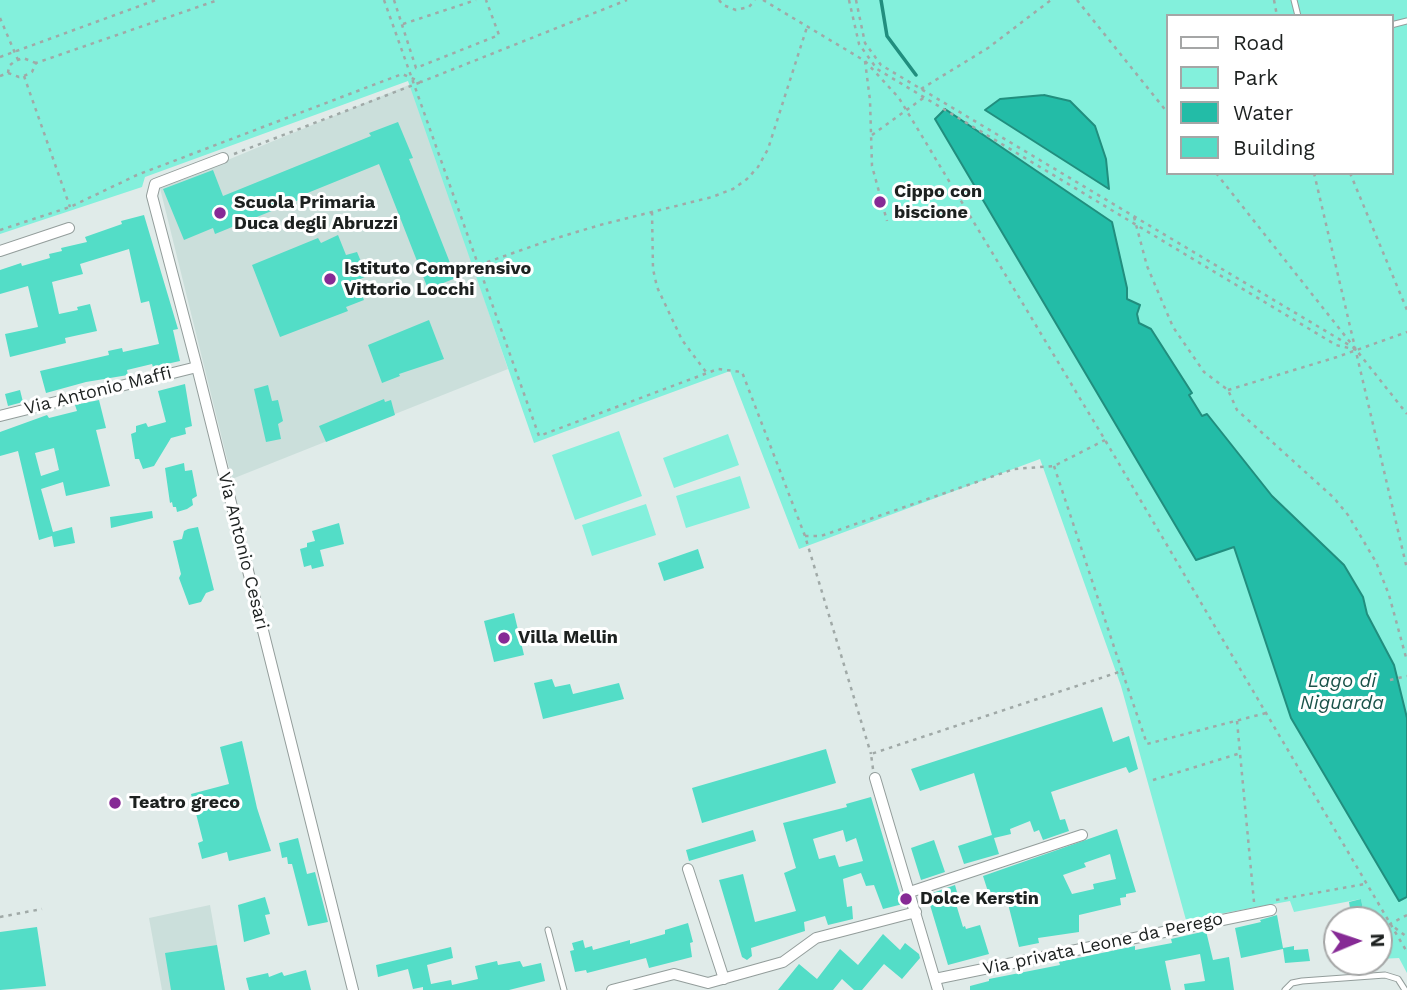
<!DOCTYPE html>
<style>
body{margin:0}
#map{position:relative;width:1407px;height:990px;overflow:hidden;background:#e0ebe9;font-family:"Work Sans",sans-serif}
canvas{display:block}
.legend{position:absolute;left:1166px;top:14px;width:228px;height:161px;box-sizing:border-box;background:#fff;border:2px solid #a5a6a6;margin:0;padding:9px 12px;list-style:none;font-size:21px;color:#1d2120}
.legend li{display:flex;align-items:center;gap:14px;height:35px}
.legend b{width:35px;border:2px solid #a5a6a6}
.north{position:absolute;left:1323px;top:906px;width:70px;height:70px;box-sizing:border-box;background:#fff;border:2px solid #a5a6a6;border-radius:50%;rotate:88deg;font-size:19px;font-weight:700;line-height:28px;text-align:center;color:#1d2120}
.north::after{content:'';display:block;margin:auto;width:24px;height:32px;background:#862a95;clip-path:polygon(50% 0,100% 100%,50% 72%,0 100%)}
</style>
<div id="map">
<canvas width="1407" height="990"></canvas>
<ul class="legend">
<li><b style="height:9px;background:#fff"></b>Road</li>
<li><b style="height:19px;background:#83f0dc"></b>Park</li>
<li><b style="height:19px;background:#23bca7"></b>Water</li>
<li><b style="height:19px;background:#53ddc7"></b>Building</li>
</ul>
<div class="north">N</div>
</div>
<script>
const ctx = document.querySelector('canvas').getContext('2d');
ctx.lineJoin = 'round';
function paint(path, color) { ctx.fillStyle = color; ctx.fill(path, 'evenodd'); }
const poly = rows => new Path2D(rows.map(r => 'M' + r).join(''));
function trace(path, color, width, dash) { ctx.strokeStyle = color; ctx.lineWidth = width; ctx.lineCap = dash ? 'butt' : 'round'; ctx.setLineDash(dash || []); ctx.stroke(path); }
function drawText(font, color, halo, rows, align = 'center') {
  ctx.font = font + ' "Work Sans",sans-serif'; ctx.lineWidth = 6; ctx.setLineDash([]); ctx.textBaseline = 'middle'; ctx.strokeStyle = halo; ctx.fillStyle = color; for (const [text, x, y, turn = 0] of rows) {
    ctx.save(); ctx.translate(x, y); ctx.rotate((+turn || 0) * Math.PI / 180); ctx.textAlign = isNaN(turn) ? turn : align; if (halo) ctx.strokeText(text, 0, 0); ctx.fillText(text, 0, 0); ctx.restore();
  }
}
const built = poly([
 [411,84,508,369,232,479,160,188],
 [210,905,225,990,162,990,149,918]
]);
const green = poly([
 [0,0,1407,0,1407,973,1399,958,1379,959,1379,920,1365,920,1361,899,1294,912,1290,901,1186,920,1121,686,1040,459,799,549,730,371,534,443,408,81,145,177,142,187,0,234],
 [1167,16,1391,16,1391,173,1167,173],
 [619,431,642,496,575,520,552,455],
 [728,434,739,465,674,488,663,458],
 [740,476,750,508,686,528,676,496],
 [646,504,656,535,592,556,582,525]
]);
const water = poly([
 [1044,95,1070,101,1095,126,1106,159,1109,189,985,110,1000,99,1044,95],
 [945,109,1112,222,1127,288,1127,299,1140,305,1137,314,1139,323,1151,329,1192,393,1189,395,1202,416,1207,414,1272,496,1344,565,1363,597,1367,614,1394,665,1407,718,1407,897,1399,901,1291,718,1234,547,1196,560,935,119,945,109]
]);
const stream = poly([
 [881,0,887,36,916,75]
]);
const building = poly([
 [398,122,413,158,409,159,456,278,428,289,379,164,305,194,306,197,215,234,213,228,184,240,163,189,213,170,223,196,371,136,369,133],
 [144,215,178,329,173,330,180,361,153,367,152,364,127,370,128,375,86,382,46,393,40,371,109,355,108,351,122,348,123,352,159,344,149,301,141,303,129,249,80,264,83,274,52,282,59,314,78,310,77,307,90,304,97,331,65,338,66,343,10,357,5,334,38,327,28,286,0,294,0,270,21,263,22,266,50,258,49,254,62,251,61,248,87,242,85,237,122,224,121,221],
 [338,235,346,255,357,252,367,276,356,281,364,300,346,307,348,311,280,337,252,265,318,238,321,243],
 [429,320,444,359,399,374,400,376,382,383,368,345],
 [185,384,192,426,185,428,186,434,171,438,154,466,143,469,139,459,135,459,131,434,136,432,136,426,146,423,148,427,166,422,158,391],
 [268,385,272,401,278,400,283,421,278,424,281,439,266,442,254,389],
 [20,390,23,402,8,406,5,394],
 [384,399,385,402,391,400,395,415,326,442,319,426],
 [99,400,106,428,96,430,110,486,66,496,63,482,41,489,53,532,72,527,75,543,54,547,52,536,39,540,18,451,0,456,0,432,47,415,49,418,77,411,75,405],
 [54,448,59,470,41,476,35,453],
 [184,463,185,471,192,470,197,496,192,499,193,505,187,509,177,512,176,507,173,507,172,502,170,503,165,468],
 [152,511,153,518,111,528,110,517],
 [339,523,344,544,320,550,324,566,312,569,311,565,304,567,300,549,307,547,307,543,315,541,312,531],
 [198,527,214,590,206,593,201,602,189,605,179,578,181,574,173,541,182,539,184,531,188,529],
 [698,549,704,568,664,581,658,563],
 [514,613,524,655,494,662,484,621],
 [552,679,555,687,570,684,573,694,619,683,624,699,543,719,534,683],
 [1102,707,1113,742,1129,736,1138,769,1129,773,1126,767,1051,792,1060,820,1065,819,1069,831,1043,840,1039,830,1034,832,1030,821,1010,829,1011,834,994,838,999,854,964,864,958,846,992,835,974,773,920,791,911,769],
 [242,741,257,808,271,851,229,861,227,852,202,859,198,843,203,841,191,794,229,784,220,747],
 [826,749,836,783,702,823,692,788],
 [871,797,903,904,883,909,874,885,866,886,861,873,843,879,847,907,852,906,853,919,828,925,825,916,804,922,805,931,751,948,752,956,747,960,742,957,719,880,743,874,755,922,796,911,784,873,796,868,783,823,847,807,846,804],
 [843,830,846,842,856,838,863,861,839,867,835,855,819,859,813,839],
 [1117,829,1136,892,1126,894,1126,897,1120,898,1121,905,1079,915,1079,932,1038,938,1039,943,1019,947,1006,896,991,901,983,876],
 [1110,854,1116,879,1093,884,1094,889,1072,894,1063,875,1086,867,1084,863],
 [753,830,756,841,689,861,686,850],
 [298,838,307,874,315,872,328,922,308,926,292,864,288,864,287,857,282,858,279,843],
 [934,840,945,872,921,880,911,848],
 [955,885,960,903,956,904,963,927,965,926,966,929,980,925,989,954,948,965,927,895],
 [265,897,270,914,265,915,270,934,244,942,238,905],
 [1361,899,1365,920,1352,920,1349,902],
 [1277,915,1283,948,1294,946,1294,950,1308,949,1310,961,1285,963,1283,949,1241,958,1235,928,1261,922,1260,920],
 [688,923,693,942,690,943,692,957,649,968,646,958,587,973,586,970,575,972,570,951,574,950,572,943,583,940,585,948,592,946,593,950,630,940,630,944,665,934,665,930],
 [37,927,46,986,0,990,0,932],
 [1206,931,1213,960,1229,957,1234,990,1185,990,1184,984,1205,981,1200,954,1165,961,1171,990,970,990,970,986,989,981,989,979,1060,965,1059,962,1135,946,1135,950,1172,943,1171,939],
 [883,934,900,950,905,943,919,954,920,958,902,979,884,964,862,990,854,990,842,979,833,990,778,990,799,964,817,979,840,949,858,965],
 [217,945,225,990,171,990,165,953],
 [451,947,453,958,427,965,431,984,451,980,452,985,478,979,475,966,497,961,498,965,520,961,523,967,541,963,545,981,509,990,423,990,423,987,413,989,408,969,378,977,376,965],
 [306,970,311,990,249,990,246,978,268,973,269,977,282,972,284,976]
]);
const path = poly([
 [384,0,539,436,718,369,742,372,805,536,871,754],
 [394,0,416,68,499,35,486,0],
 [719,0,723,5,736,10,749,7,755,0],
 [763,0,865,61,899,98,1105,440,1407,952],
 [849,0,859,44,877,69,1336,345,1357,350],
 [856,0,865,43,881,65,1354,348],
 [1077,0,1167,112],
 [1274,0,1277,16],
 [0,18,18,60],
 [403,24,476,0],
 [0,57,156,0],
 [865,61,870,100,872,166,887,221],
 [8,73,9,66,15,61,23,58,36,63],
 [0,76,8,73,19,77,24,76,32,72,36,63,218,0],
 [24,76,70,207],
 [921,89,988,48,1051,0],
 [872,135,926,96],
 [234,154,421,82],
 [1216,173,1407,414],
 [1314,173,1407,569],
 [1350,173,1407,310],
 [652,212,653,269,657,287,682,340,706,372],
 [1134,217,1147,266,1173,327,1204,372,1228,390,1237,410,1334,498,1348,515,1376,562,1389,595,1407,661],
 [0,230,70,207,137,175,402,74,421,82,627,0],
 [479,265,550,240,600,225,712,197,733,189,747,179,758,167,768,149,807,27],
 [1228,390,1337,357,1407,332],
 [1054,466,1122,671],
 [805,536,821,536,1014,469,1054,466,1105,440],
 [1390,680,1407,676],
 [1237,721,1254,902],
 [873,769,871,754,1122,671,1147,744,1266,713],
 [1153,780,1241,753],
 [1276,900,1365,884],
 [1407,915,1390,924,1407,937],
 [0,917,42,909]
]);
const lane = poly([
 [1294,0,1298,16],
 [1391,25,1407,21],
 [548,930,564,990],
 [1285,990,1292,983,1302,981,1385,975,1398,979,1405,990]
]);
const street = poly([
 [223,158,155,184,152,196,197,367,353,990],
 [0,251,69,228],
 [0,416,197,367],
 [875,778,938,990],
 [688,869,724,979],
 [910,892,1082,835],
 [935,979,1271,910],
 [612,990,674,974,708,983,783,962,816,938,916,912]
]);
const markers = [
 [880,202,7,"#862a95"],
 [220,213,7,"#862a95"],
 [330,279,7,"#862a95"],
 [504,638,7,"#862a95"],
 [115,803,7,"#862a95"],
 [906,899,7,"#862a95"]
];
const poiNames = [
 ["Cippo con",894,192],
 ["biscione",894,213],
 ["Scuola Primaria",234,203],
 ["Duca degli Abruzzi",234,224],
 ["Istituto Comprensivo",344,269],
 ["Vittorio Locchi",344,290],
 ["Villa Mellin",518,638],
 ["Teatro greco",129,803],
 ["Dolce Kerstin",920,899]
];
const streetNames = [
 ["Via Antonio Maffi",98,391,-14],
 ["Via Antonio Cesari",243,551,76],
 ["Via privata Leone da Perego",1103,944,-12]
];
const waterNames = [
 ["Lago di",1342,681],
 ["Niguarda",1342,703]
];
paint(built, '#cbdfdb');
paint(green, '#83f0dc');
paint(water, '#23bca7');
trace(water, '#218e7e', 2);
trace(stream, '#218e7e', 3.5);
paint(building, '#53ddc7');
trace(lane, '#939d9b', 7);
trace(street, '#939d9b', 12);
trace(path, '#a0a9a7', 2.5, [3.5, 5]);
trace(lane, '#fff', 5);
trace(street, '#fff', 10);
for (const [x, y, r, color] of markers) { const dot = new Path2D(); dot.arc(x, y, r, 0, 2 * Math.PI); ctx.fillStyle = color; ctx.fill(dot); trace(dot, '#fff', 2.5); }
drawText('bold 18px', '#1d2120', '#fff', poiNames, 'left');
drawText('18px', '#1d2120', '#fff', streetNames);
drawText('italic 19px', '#1a534a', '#fff', waterNames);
</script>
